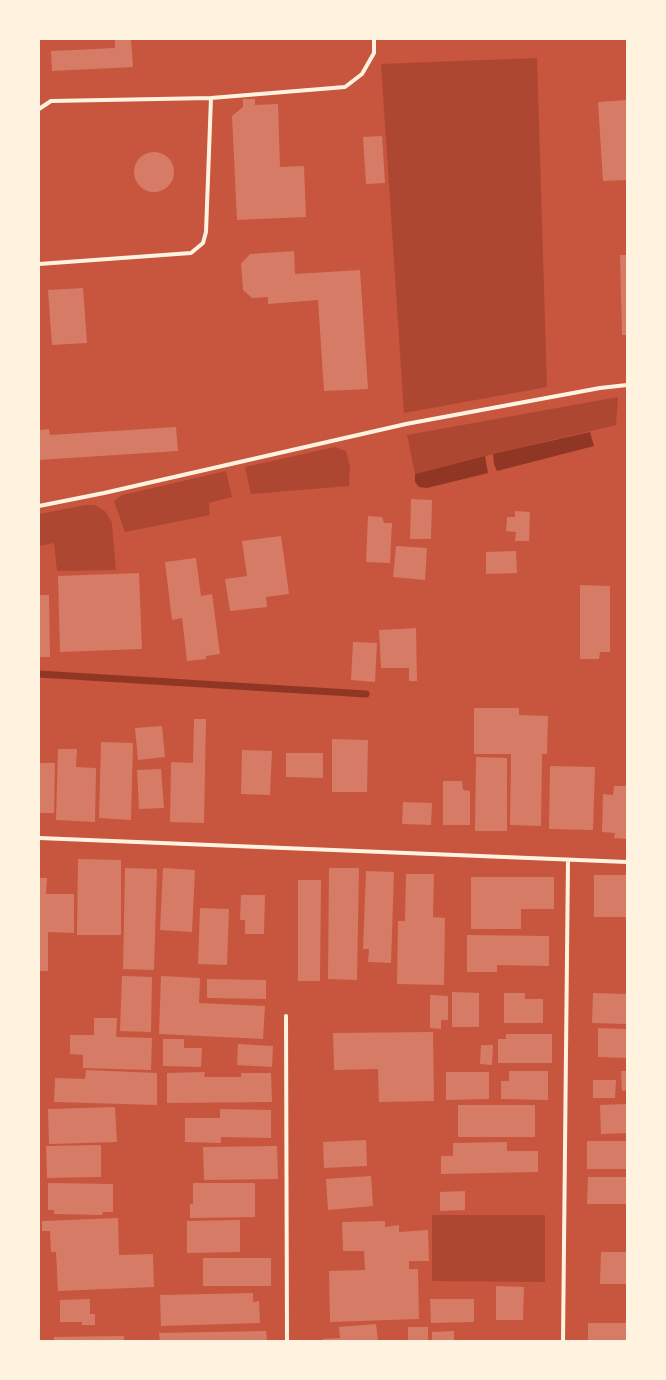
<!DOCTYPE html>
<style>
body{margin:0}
#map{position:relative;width:666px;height:1380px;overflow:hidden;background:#c8553d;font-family:Barlow,sans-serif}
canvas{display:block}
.frame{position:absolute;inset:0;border:40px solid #fff3e0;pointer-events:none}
</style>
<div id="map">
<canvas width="666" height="1380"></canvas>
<div class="frame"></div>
</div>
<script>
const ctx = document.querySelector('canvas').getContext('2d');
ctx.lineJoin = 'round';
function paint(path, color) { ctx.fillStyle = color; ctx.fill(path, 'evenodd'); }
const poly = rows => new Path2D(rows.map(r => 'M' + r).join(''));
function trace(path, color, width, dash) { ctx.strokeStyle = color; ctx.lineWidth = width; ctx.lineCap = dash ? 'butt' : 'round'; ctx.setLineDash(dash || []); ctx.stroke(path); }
const green = poly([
 [537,58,547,387,404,413,381,64],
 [618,397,616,425,485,456,415,474,407,435],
 [335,447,346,451,350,466,349,486,251,494,245,467],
 [226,471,232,497,209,503,210,515,125,532,114,501,122,495],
 [86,505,95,505,106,512,112,523,116,570,57,571,54,543,39,546,39,514],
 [432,1215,545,1215,545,1282,432,1281]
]);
const water = poly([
 [590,432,594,446,497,471,494,464,493,454],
 [485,456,488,473,427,488,419,487,415,482,415,474]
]);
const stream = poly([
 [39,674,366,694]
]);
const building = poly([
 [131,39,133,67,52,71,51,51,115,48,115,40],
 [243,99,255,99,255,105,278,104,280,167,304,166,306,217,237,220,232,116,243,107],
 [627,100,627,180,603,181,598,102],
 [382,136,385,183,366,184,363,137],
 '134 172a20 20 0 1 1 40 0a20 20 0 1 1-40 0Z',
 [294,251,295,274,360,270,368,389,324,391,318,300,268,304,268,297,252,298,243,290,241,264,250,254],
 [620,255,627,255,627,335,622,335],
 [83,288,87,343,52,345,48,290],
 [176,427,178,451,39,460,39,430,49,429,50,435],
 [411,499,432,500,431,539,410,539],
 [515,511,530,512,529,541,515,541,516,532,506,531,507,517,515,517],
 [368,516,382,517,384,523,392,523,390,563,366,562],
 [281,536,289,594,266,597,267,607,230,611,225,579,247,576,242,541],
 [396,546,427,548,425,580,393,577],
 [516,551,517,573,486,574,486,552],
 [196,558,201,596,212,594,220,654,206,656,206,659,187,661,182,618,172,620,165,562],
 [139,573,142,649,60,652,58,576],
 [580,585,610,586,610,652,600,652,599,659,580,659],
 [39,595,49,595,50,657,39,657],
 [416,628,417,681,409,681,409,668,381,668,379,630],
 [353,642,377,643,375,682,351,680],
 [474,708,519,708,519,715,548,716,547,754,542,754,541,826,510,825,511,754,474,754],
 [194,719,206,719,204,823,170,822,171,762,193,763],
 [162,726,165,757,138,760,135,728],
 [332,739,368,740,367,792,332,792],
 [101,742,133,743,131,820,99,818],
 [58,749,77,749,76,767,96,768,95,822,56,820],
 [242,750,272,751,270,795,241,794],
 [286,753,323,753,323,778,286,777],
 [476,757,507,758,507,831,475,831],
 [39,763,55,763,54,813,39,813],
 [550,766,595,767,593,830,549,829],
 [161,769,164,808,139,809,137,770],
 [443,781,462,781,463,790,470,791,470,825,443,825],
 [614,786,627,786,627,839,614,838,615,833,602,832,603,794,613,795],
 [403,802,432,803,431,825,402,824],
 [78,859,121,860,121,935,77,935],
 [125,868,157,869,154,970,123,969],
 [163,868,195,870,192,932,160,930],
 [329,868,359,868,357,980,328,979],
 [366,871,394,872,391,963,368,962,369,949,363,949],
 [406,874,434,874,433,917,445,918,444,985,397,984,398,921,405,921],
 [594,875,627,875,627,917,594,917],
 [471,877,554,877,554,909,521,909,521,929,471,929],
 [39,878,47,878,46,894,74,894,74,933,48,932,48,971,39,971],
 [298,880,321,880,320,981,298,981],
 [241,895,265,895,264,934,245,934,245,920,240,920],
 [200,908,229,909,227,965,198,964],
 [467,935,549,936,549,966,497,965,497,972,467,972],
 [122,976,152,977,151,1032,120,1031],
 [161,976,200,978,199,1003,265,1006,263,1039,159,1034],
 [207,979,266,980,266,999,207,998],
 [452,992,479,993,479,1027,452,1027],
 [504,993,525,993,525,999,543,999,543,1023,504,1023],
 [593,993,627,994,627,1024,592,1023],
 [430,995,448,996,448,1020,441,1020,441,1029,430,1028],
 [94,1018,117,1018,116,1037,152,1038,151,1070,83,1068,83,1055,70,1054,70,1035,94,1035],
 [598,1028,627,1029,627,1058,598,1057],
 [433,1032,434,1101,379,1102,378,1069,334,1070,333,1033],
 [506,1034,552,1034,552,1063,498,1063,498,1039,506,1039],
 [163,1039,184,1039,184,1048,202,1048,201,1067,163,1066],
 [238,1044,273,1046,272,1067,237,1065],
 [481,1045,493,1045,492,1065,480,1064],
 [86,1070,157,1073,157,1105,54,1102,55,1078,85,1079],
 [509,1071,548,1071,548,1100,501,1099,501,1081,509,1081],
 [621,1071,627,1071,627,1090,622,1091],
 [205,1072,204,1077,241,1077,241,1073,271,1073,272,1102,167,1103,167,1073],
 [446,1072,489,1072,489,1099,446,1100],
 [593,1080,616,1080,615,1098,593,1098],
 [627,1104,627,1133,601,1134,600,1105],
 [458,1105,535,1105,535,1137,458,1137],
 [115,1107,117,1142,49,1144,48,1109],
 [220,1109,271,1110,271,1138,221,1137,221,1143,185,1142,185,1118,220,1118],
 [366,1140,367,1166,324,1168,323,1142],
 [587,1141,627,1141,627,1169,587,1169],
 [507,1142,507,1151,538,1151,538,1172,441,1174,441,1156,453,1156,453,1143],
 [101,1145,101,1177,47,1178,46,1146],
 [277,1146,278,1179,204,1180,203,1147],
 [371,1176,373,1206,328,1210,326,1179],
 [588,1177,627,1177,627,1204,587,1204],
 [48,1183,113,1184,113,1212,103,1212,102,1215,54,1214,54,1210,48,1210],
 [193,1183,255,1183,255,1217,190,1218,190,1204,193,1204],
 [465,1191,465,1210,440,1211,440,1192],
 [118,1218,119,1255,153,1254,154,1287,58,1291,56,1252,51,1252,50,1231,42,1231,42,1221],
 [240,1220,240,1252,187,1253,187,1221],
 [385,1221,385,1227,399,1225,399,1232,428,1230,429,1261,409,1261,409,1269,418,1269,419,1319,330,1322,329,1271,365,1270,364,1251,343,1251,342,1222],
 [601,1252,627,1252,627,1284,600,1284],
 [203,1258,271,1258,271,1286,203,1286],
 [496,1286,524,1287,523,1320,496,1320],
 [253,1293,253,1302,259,1301,260,1323,161,1326,160,1295],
 [90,1299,90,1314,95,1314,95,1325,82,1325,82,1322,60,1322,60,1300],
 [430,1299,474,1299,474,1322,431,1323],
 [588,1323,627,1323,627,1341,588,1341],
 [376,1324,378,1341,323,1341,322,1339,340,1338,339,1327],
 [408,1327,428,1327,428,1341,408,1341],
 [266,1331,267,1341,160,1341,159,1333],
 [454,1331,454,1341,432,1341,432,1332],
 [124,1336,124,1341,54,1341,54,1337]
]);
const minor = poly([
 [39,109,51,101,211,98,345,87,362,74,374,53,374,39],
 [39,264,191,253,203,243,206,232,211,98],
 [39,506,104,493,406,424,600,388,627,385],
 [39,838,627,862],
 [286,1016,287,1341],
 [563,1341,568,860]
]);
paint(green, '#ae4732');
paint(water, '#8f3625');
trace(stream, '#8f3625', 7);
paint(building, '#d67c66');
trace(minor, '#fff3e0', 4);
</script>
